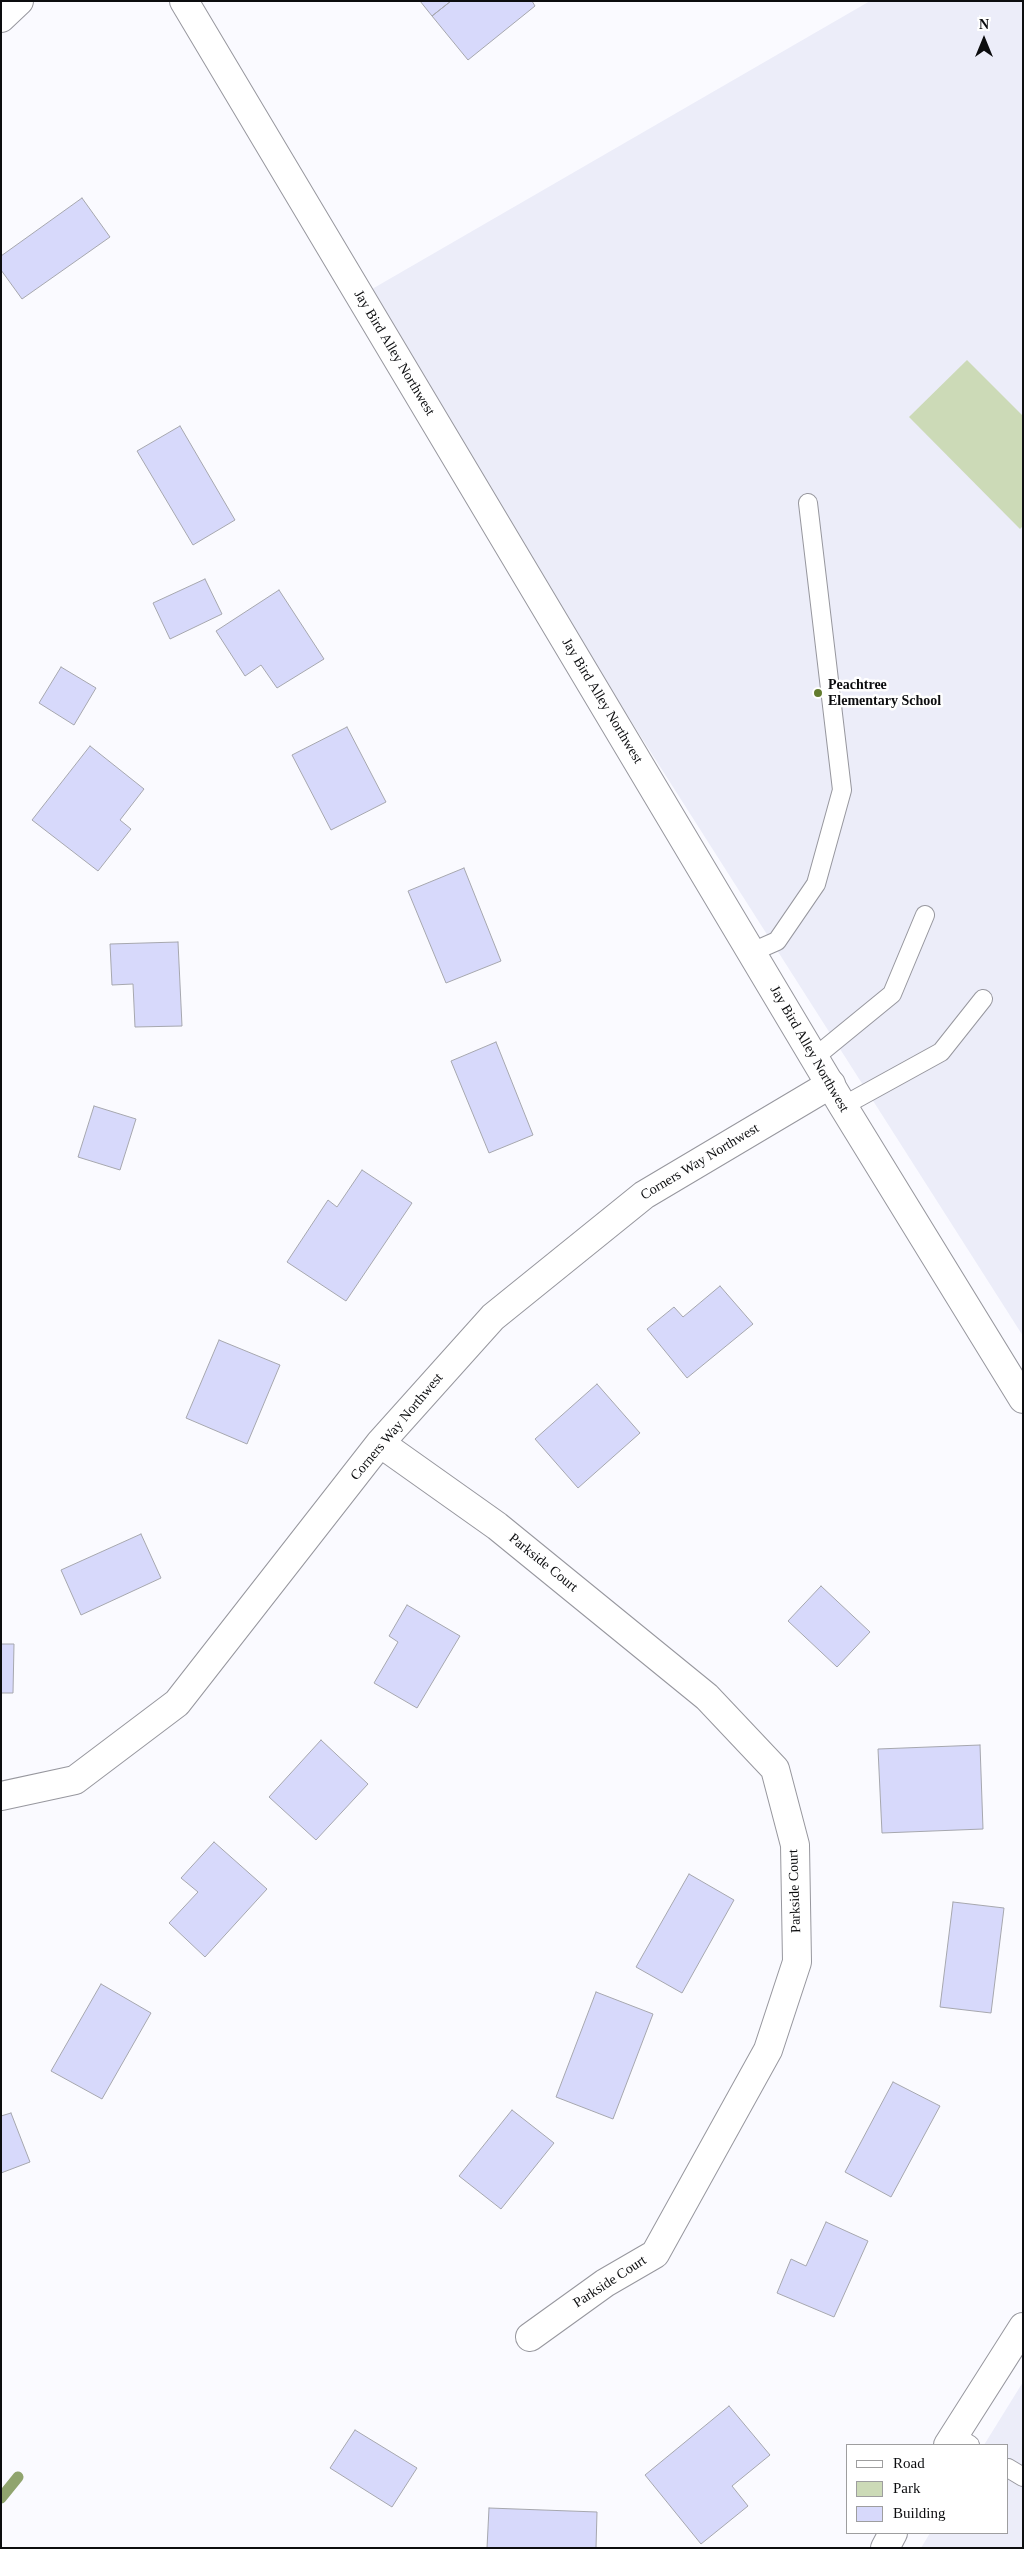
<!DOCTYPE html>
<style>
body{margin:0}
#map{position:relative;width:1024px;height:2549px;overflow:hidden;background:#fafaff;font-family:Georgia,serif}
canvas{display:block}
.frame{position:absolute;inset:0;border:2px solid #0c0d0f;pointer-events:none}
.legend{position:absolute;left:846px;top:2444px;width:162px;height:90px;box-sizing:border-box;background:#fff;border:1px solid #9e9e9f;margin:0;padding:6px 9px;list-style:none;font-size:15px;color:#0c0d0f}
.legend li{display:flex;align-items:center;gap:10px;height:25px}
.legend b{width:25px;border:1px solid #9e9e9f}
.north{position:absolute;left:959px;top:15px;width:50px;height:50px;-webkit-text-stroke:4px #fff;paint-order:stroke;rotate:0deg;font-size:14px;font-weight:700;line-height:20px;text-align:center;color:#0c0d0f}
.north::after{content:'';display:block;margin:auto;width:18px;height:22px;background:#0c0d0f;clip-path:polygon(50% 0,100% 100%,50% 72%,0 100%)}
</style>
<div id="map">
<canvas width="1024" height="2549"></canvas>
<div class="frame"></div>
<ul class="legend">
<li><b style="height:6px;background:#fff"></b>Road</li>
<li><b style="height:14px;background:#ccdab7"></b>Park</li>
<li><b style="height:14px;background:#d7d9fb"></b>Building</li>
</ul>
<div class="north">N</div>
</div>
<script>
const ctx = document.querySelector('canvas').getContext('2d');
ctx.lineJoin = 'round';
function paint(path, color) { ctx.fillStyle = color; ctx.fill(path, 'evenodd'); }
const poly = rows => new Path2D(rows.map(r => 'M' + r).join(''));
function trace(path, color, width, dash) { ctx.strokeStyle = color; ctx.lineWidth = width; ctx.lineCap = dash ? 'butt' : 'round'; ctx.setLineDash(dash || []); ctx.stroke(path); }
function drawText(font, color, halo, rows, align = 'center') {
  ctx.font = font + ' Georgia,serif'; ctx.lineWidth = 5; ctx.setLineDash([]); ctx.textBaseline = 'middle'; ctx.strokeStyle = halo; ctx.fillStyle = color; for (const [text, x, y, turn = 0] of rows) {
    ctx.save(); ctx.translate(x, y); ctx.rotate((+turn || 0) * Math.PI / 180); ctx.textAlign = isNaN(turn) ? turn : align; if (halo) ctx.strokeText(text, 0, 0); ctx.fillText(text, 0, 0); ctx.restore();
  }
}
const built = poly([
 [870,1,1023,1,1023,1336,360,296],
 [1023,2382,1023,2548,921,2548,930,2533,1008,2533,1008,2445,984,2445]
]);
const green = poly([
 [967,360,1023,416,1023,526,1020,529,909,417]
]);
const stream = poly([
 [1,2498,18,2477]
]);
const building = poly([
 [420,1,451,1,432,16,420,1],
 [451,1,532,1,535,6,468,60,432,16,451,1],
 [82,198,110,237,22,299,1,270,1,256,82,198],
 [180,426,235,520,193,545,137,451,180,426],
 [205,579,222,614,170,639,153,603,205,579],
 [279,590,324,659,277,688,261,665,245,676,216,631,279,590],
 [61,667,96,688,74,725,39,703,61,667],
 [347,727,386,802,331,830,292,755,347,727],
 [90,746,144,789,120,820,131,829,98,871,32,820,90,746],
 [464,868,501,961,446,983,408,891,464,868],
 [178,942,182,1026,135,1027,133,984,112,985,110,944,178,942],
 [496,1042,533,1135,489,1153,451,1061,496,1042],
 [94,1106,136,1119,120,1170,78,1157,94,1106],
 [362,1170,412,1203,346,1301,287,1262,328,1200,337,1207,362,1170],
 [720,1286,753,1324,687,1378,647,1329,674,1307,683,1317,720,1286],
 [219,1340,280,1365,247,1444,186,1418,219,1340],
 [597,1384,640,1433,578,1488,535,1439,597,1384],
 [141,1534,161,1578,81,1615,61,1570,141,1534],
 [821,1586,870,1632,837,1667,788,1621,821,1586],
 [407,1605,460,1636,417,1708,374,1683,398,1642,389,1636,407,1605],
 [1,1644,14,1644,13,1693,1,1693,1,1644],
 [321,1740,368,1784,316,1840,269,1797,321,1740],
 [980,1745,983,1829,882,1833,878,1749,980,1745],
 [214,1842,267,1889,205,1957,169,1923,198,1892,181,1878,214,1842],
 [689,1874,734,1900,682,1993,636,1967,689,1874],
 [953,1902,1004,1908,991,2013,940,2007,953,1902],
 [101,1984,151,2013,102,2099,51,2071,101,1984],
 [596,1992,653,2014,613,2119,556,2097,596,1992],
 [893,2082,940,2106,891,2197,845,2172,893,2082],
 [512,2110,554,2143,501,2209,459,2176,512,2110],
 [11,2113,30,2162,1,2173,1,2116,11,2113],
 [826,2222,868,2241,834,2317,777,2293,791,2259,806,2266,826,2222],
 [729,2406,770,2455,732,2486,748,2506,701,2544,645,2475,729,2406],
 [355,2430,417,2468,392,2507,330,2468,355,2430],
 [489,2508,597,2512,596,2548,487,2548,489,2508]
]);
const lane = poly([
 [752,952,777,941,816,884,842,790,808,503],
 [815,1057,892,994,925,915],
 [843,1106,941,1052,983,999],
 [954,2435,970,2445],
 [1008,2468,1023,2477]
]);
const street = poly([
 [380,1443,497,1526,707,1697,775,1769,795,1845,797,1962,768,2050,655,2254,605,2283,530,2337],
 [1,1796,75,1780,177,1703,380,1443,493,1317,644,1195,831,1084]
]);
const secondary = poly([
 [184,1,843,1106,1023,1399],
 [1,18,19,1],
 [948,2445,1023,2327],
 [885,2548,893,2533]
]);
const markers = [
 [818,693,5,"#637c2f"]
];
const streetNames = [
 ["Jay Bird Alley Northwest",394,353,59],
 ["Jay Bird Alley Northwest",602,701,59],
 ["Jay Bird Alley Northwest",809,1049,60],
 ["Corners Way Northwest",700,1162,-31],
 ["Corners Way Northwest",397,1427,-50],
 ["Parkside Court",543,1563,39],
 ["Parkside Court",795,1891,-92],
 ["Parkside Court",610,2282,-33]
];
const poiNames = [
 ["Peachtree",828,685],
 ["Elementary School",828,701]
];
paint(built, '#ecedf9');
paint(green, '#ccdab7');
trace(stream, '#90a46e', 11);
paint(building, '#d7d9fb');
trace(building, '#a6a7ae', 1);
trace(lane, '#97979e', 20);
trace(street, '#97979e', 30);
trace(secondary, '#97979e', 30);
trace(lane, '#fff', 18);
trace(street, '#fff', 28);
trace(secondary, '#fff', 28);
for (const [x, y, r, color] of markers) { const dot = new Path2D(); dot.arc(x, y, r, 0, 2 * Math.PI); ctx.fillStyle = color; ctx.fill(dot); trace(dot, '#fff', 2); }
drawText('14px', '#0c0d0f', '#fff', streetNames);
drawText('bold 14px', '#0c0d0f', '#fff', poiNames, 'left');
</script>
